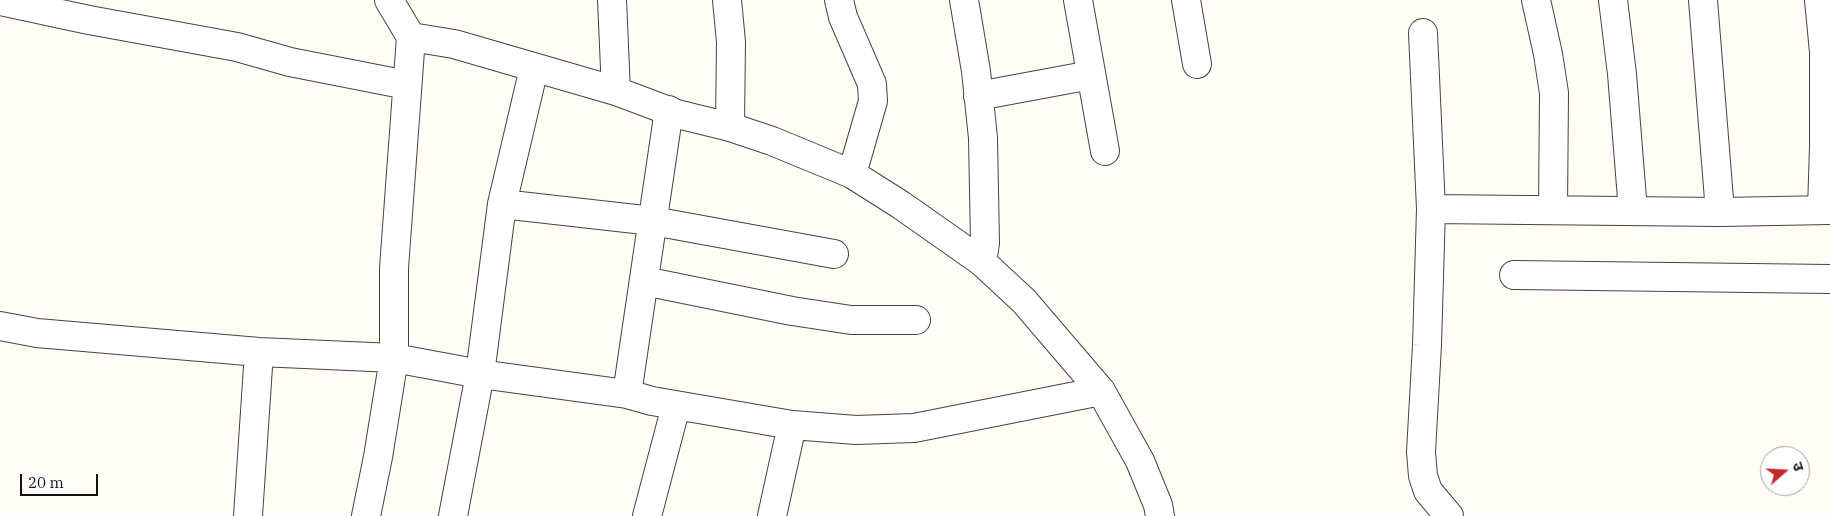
<!DOCTYPE html>
<meta charset="utf-8">
<style>
body{margin:0}
#map{position:relative;width:1830px;height:516px;overflow:hidden;background:#fffdf5;font-family:"IBM Plex Serif","Noto Sans Devanagari",serif}
canvas{display:block}
.north{position:absolute;left:1760px;top:446px;width:50px;height:50px;box-sizing:border-box;background:#fff;border:1px solid #a0a0a0;border-radius:50%;rotate:71deg;font-size:14px;font-weight:700;line-height:20px;text-align:center;color:#111}
.north::after{content:'';display:block;margin:auto;width:18px;height:22px;background:#c4262e;clip-path:polygon(50% 0,100% 100%,50% 72%,0 100%)}
.scale{position:absolute;left:20px;top:474px;width:78px;height:22px;box-sizing:border-box;border:2px solid #111;border-top:0;padding-left:6px;font-size:15px;line-height:18px;white-space:nowrap;color:#111;-webkit-text-stroke:4px #fff;paint-order:stroke}
</style>
<div id="map">
<canvas width="1830" height="516"></canvas>
<div class="north">उ</div>
<div class="scale">20 m</div>
</div>
<script>
const ctx = document.querySelector('canvas').getContext('2d');
ctx.lineJoin = 'round';
const poly = rows => new Path2D(rows.map(r => 'M' + r).join(''));
function trace(path, color, width, dash) { ctx.strokeStyle = color; ctx.lineWidth = width; ctx.lineCap = dash ? 'butt' : 'round'; ctx.setLineDash(dash || []); ctx.stroke(path); }
const minor = poly([
 [389,0,411,37,454,44,616,91,677,114,730,127,772,141,852,174,901,205,982,262,1024,301,1101,391,1140,461,1158,505,1160,516],
 [612,0,616,91],
 [727,0,731,42,730,127],
 [839,0,843,17,872,84,873,101,852,174],
 [964,0,976,71,983,138,985,243,982,262],
 [1078,0,1105,151],
 [1186,0,1197,64],
 [1536,0,1548,54,1554,93,1553,210],
 [1613,0,1622,74,1633,211],
 [1703,0,1720,212],
 [1819,0,1824,52,1824,146,1822,210],
 [0,1,89,20,237,47,290,62,407,85],
 [1423,33,1431,209,1427,345,1421,452,1423,476,1428,491,1449,516],
 [978,96,1091,75],
 [502,204,653,221,834,254],
 [1431,209,1720,212,1830,210],
 [1514,275,1830,279],
 [644,281,792,311,851,320,916,320],
 [0,326,37,333,259,352,394,358,480,374,627,394,652,401,792,425,856,430,914,428,1101,391],
 [627,394,669,110],
 [248,516,259,352],
 [366,516,378,457,394,358,394,268,411,37],
 [453,516,480,374,502,204,534,68],
 [647,516,676,406],
 [772,516,792,425]
]);
trace(minor, '#444', 30);
trace(minor, '#fff', 28);
</script>
